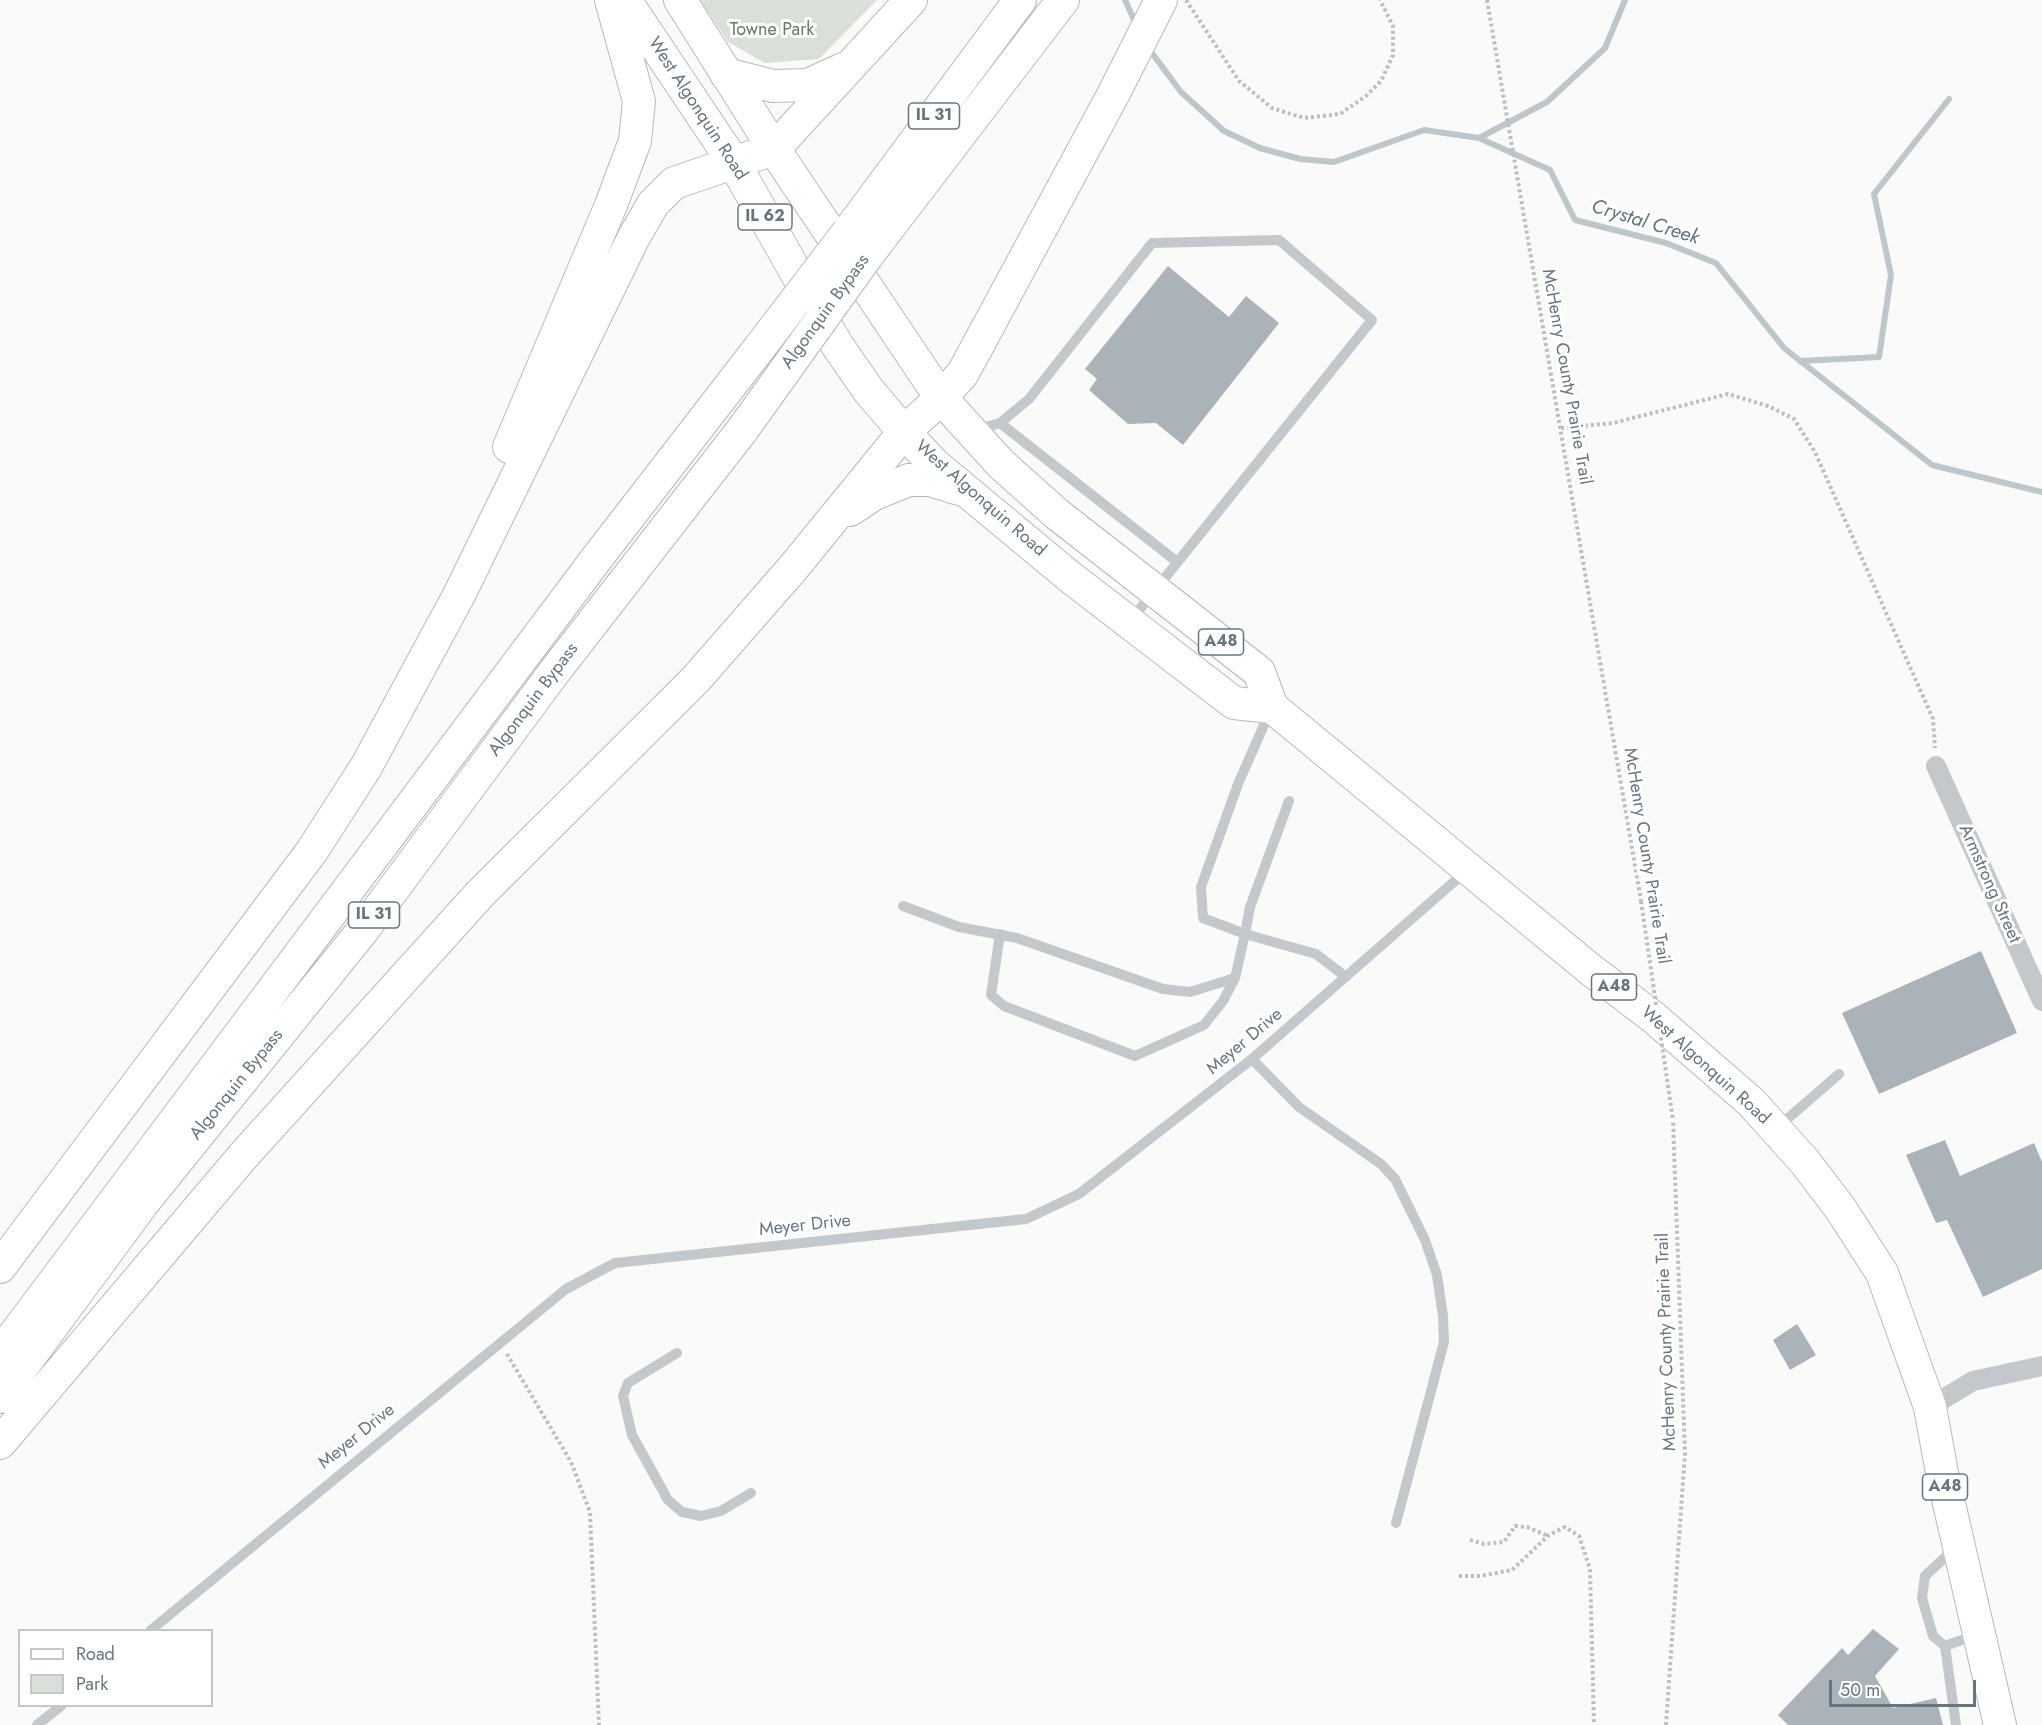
<!DOCTYPE html>
<style>
body{margin:0}
#map{position:relative;width:2042px;height:1725px;overflow:hidden;background:#fafaf8;font-family:Jost,sans-serif}
canvas{display:block}
.legend{position:absolute;left:18px;top:1629px;width:195px;height:78px;box-sizing:border-box;background:#fff;border:2px solid #c1c8cd;margin:0;padding:8px 10px;list-style:none;font-size:18px;color:#657683}
.legend li{display:flex;align-items:center;gap:12px;height:30px}
.legend b{width:30px;border:2px solid #c1c8cd}
.scale{position:absolute;left:1829px;top:1680px;width:147px;height:27px;box-sizing:border-box;border:3px solid #657683;border-top:0;padding-left:8px;font-size:18px;line-height:21px;white-space:nowrap;color:#657683;-webkit-text-stroke:4px #fff;paint-order:stroke}
</style>
<div id="map">
<canvas width="2042" height="1725"></canvas>
<ul class="legend">
<li><b style="height:8px;background:#fff"></b>Road</li>
<li><b style="height:16px;background:#dadfd7"></b>Park</li>
</ul>
<div class="scale">50 m</div>
</div>
<script>
const ctx = document.querySelector('canvas').getContext('2d');
ctx.lineJoin = 'round';
function paint(path, color) { ctx.fillStyle = color; ctx.fill(path, 'evenodd'); }
const poly = rows => new Path2D(rows.map(r => 'M' + r).join(''));
function trace(path, color, width, dash) { ctx.strokeStyle = color; ctx.lineWidth = width; ctx.lineCap = dash ? 'butt' : 'round'; ctx.setLineDash(dash || []); ctx.stroke(path); }
function drawText(font, color, halo, rows, align = 'center') {
  ctx.font = font + ' Jost,sans-serif'; ctx.lineWidth = 6; ctx.setLineDash([]); ctx.textBaseline = 'middle'; ctx.strokeStyle = halo; ctx.fillStyle = color; for (const [text, x, y, turn = 0] of rows) {
    ctx.save(); ctx.translate(x, y); ctx.rotate((+turn || 0) * Math.PI / 180); ctx.textAlign = isNaN(turn) ? turn : align; if (halo) ctx.strokeText(text, 0, 0); ctx.fillText(text, 0, 0); ctx.restore();
  }
}
const green = poly([
 [700,0,877,0,819,59,765,63,728,42]
]);
const stream = poly([
 [1125,0,1136,24],
 [1149,49,1181,92,1224,131,1260,148,1300,159,1334,162,1424,130,1479,138,1550,170,1575,220,1666,243,1716,263,1784,348,1932,465,2042,492],
 [1479,138,1547,102,1605,48,1625,0],
 [1800,361,1879,357,1891,275,1874,194,1949,99]
]);
const building = poly([
 [1168,266,1229,317,1246,296,1279,323,1183,445,1156,423,1128,424,1089,390,1097,379,1085,369],
 [1981,951,2017,1033,1879,1094,1842,1013],
 [1945,1140,1960,1176,2034,1143,2042,1162,2042,1269,1983,1297,1947,1220,1936,1223,1906,1155],
 [1797,1324,1816,1355,1790,1370,1773,1340],
 [1873,1629,1899,1649,1875,1676,1893,1708,1936,1698,1943,1725,1788,1725,1778,1715,1842,1648,1848,1655]
]);
const path = poly([
 [1186,0,1239,81,1272,108,1304,118,1340,114,1366,96,1381,81,1393,55,1393,26,1380,0],
 [1487,0,1641,901],
 [1561,428,1613,423,1728,394,1768,406,1794,419,1815,452,1933,719,1935,748],
 [507,1354,571,1462,590,1512,599,1725],
 [1470,1540,1484,1544,1504,1542,1515,1526,1527,1527,1548,1536],
 [1459,1576,1480,1576,1512,1570,1549,1535,1565,1527,1579,1536,1590,1569,1594,1725],
 [1666,1725,1685,1453,1673,1120]
]);
const service = poly([
 [1000,423,1176,561],
 [975,430,1000,423,1029,399,1152,243,1279,240,1372,320,1131,620],
 [1271,709,1238,784,1201,887,1203,918,1245,934,1250,907,1289,801],
 [903,906,959,927,1017,938,1163,989,1190,992,1235,978,1245,934,1316,954,1346,977],
 [1000,934,991,995,1004,1006,1135,1056,1204,1025,1223,1001,1235,978],
 [1252,1059,1299,1107,1381,1164,1395,1179,1425,1240,1437,1275,1443,1316,1444,1342,1396,1523],
 [1778,1127,1839,1074],
 [677,1353,628,1383,623,1396,632,1435,668,1500,682,1512,701,1516,721,1511,751,1493],
 [1956,1547,1925,1576,1922,1598,1933,1636,1945,1646,1976,1635],
 [151,1630,566,1289,615,1263,1026,1219,1079,1194,1252,1059,1465,872],
 [1945,1646,1956,1725],
 [37,1725,61,1706]
]);
const minor = poly([
 [1936,766,2042,1001],
 [1930,1407,1973,1381,2042,1366]
]);
const primary = poly([
 [625,0,734,163,837,345,869,391,904,432,934,464,1070,577,1234,703,1272,707],
 [680,0,774,149,941,398,1001,464,1057,514,1259,672,1272,707,1591,970,1653,1017,1751,1102,1805,1162,1840,1208,1882,1273,1930,1407,1942,1473,2000,1725],
 [726,74,773,86,808,85,843,69],
 [848,232,1020,0],
 [867,256,1063,0],
 [509,447,611,205,635,141,639,101,611,0],
 [850,510,874,494,909,480,930,480,959,489],
 [0,1267,312,851,366,767,459,595,634,237,653,204,674,183,774,149,911,0],
 [0,1354,597,558,757,351],
 [0,1397,143,1203,363,930,555,671,743,429],
 [0,1443,244,1155,480,894,696,679,793,568,904,432,941,398,963,373,1114,93,1161,0]
]);
const pathBridge = poly([
 [1641,901,1673,1120]
]);
const primaryBridge = poly([
 [757,351,848,232],
 [743,429,867,256]
]);
const shields = [
 [934,116,51],
 [765,217,54],
 [1221,642,45],
 [374,915,51],
 [1614,987,45],
 [1945,1487,45]
];
const shieldNames = [
 ["IL 31",934,116],
 ["IL 62",765,217],
 ["A48",1221,642],
 ["IL 31",374,915],
 ["A48",1614,987],
 ["A48",1945,1487]
];
const parkNames = [
 ["Towne Park",772,31]
];
const streetNames = [
 ["West Algonquin Road",697,109,57],
 ["Algonquin Bypass",826,312,-54],
 ["McHenry County Prairie Trail",1566,377,80],
 ["West Algonquin Road",980,499,41],
 ["Algonquin Bypass",534,700,-53],
 ["McHenry County Prairie Trail",1646,856,81],
 ["Armstrong Street",1989,884,66],
 ["Meyer Drive",1245,1042,-40],
 ["West Algonquin Road",1705,1066,42],
 ["Algonquin Bypass",237,1085,-51],
 ["Meyer Drive",805,1226,-6],
 ["McHenry County Prairie Trail",1667,1342,-92],
 ["Meyer Drive",357,1437,-39]
];
const waterNames = [
 ["Crystal Creek",1645,223,17]
];
paint(green, '#dadfd7');
trace(stream, '#bbc7cb', 6);
paint(building, '#aab3b9');
trace(primary, '#b5babe', 34);
trace(path, '#bbbfc2', 4, [3, 3]);
trace(service, '#c3c8cc', 10);
trace(minor, '#c3c8cc', 20);
trace(primary, '#fff', 32);
trace(primaryBridge, '#b5babe', 34, []);
trace(pathBridge, '#bbbfc2', 4, [3, 3]);
trace(primaryBridge, '#fff', 32);
for (const [x, y, w] of shields) { const box = new Path2D(); box.roundRect(x - w / 2, y - 13, w, 26, 4.5); ctx.fillStyle = '#fff'; ctx.fill(box); trace(box, '#657683', 1.5); }
drawText('bold 16px', '#657683', null, shieldNames);
drawText('18px', '#687a64', '#fff', parkNames);
drawText('18px', '#657683', '#fff', streetNames);
drawText('italic 20px', '#60757c', '#fff', waterNames);
</script>
